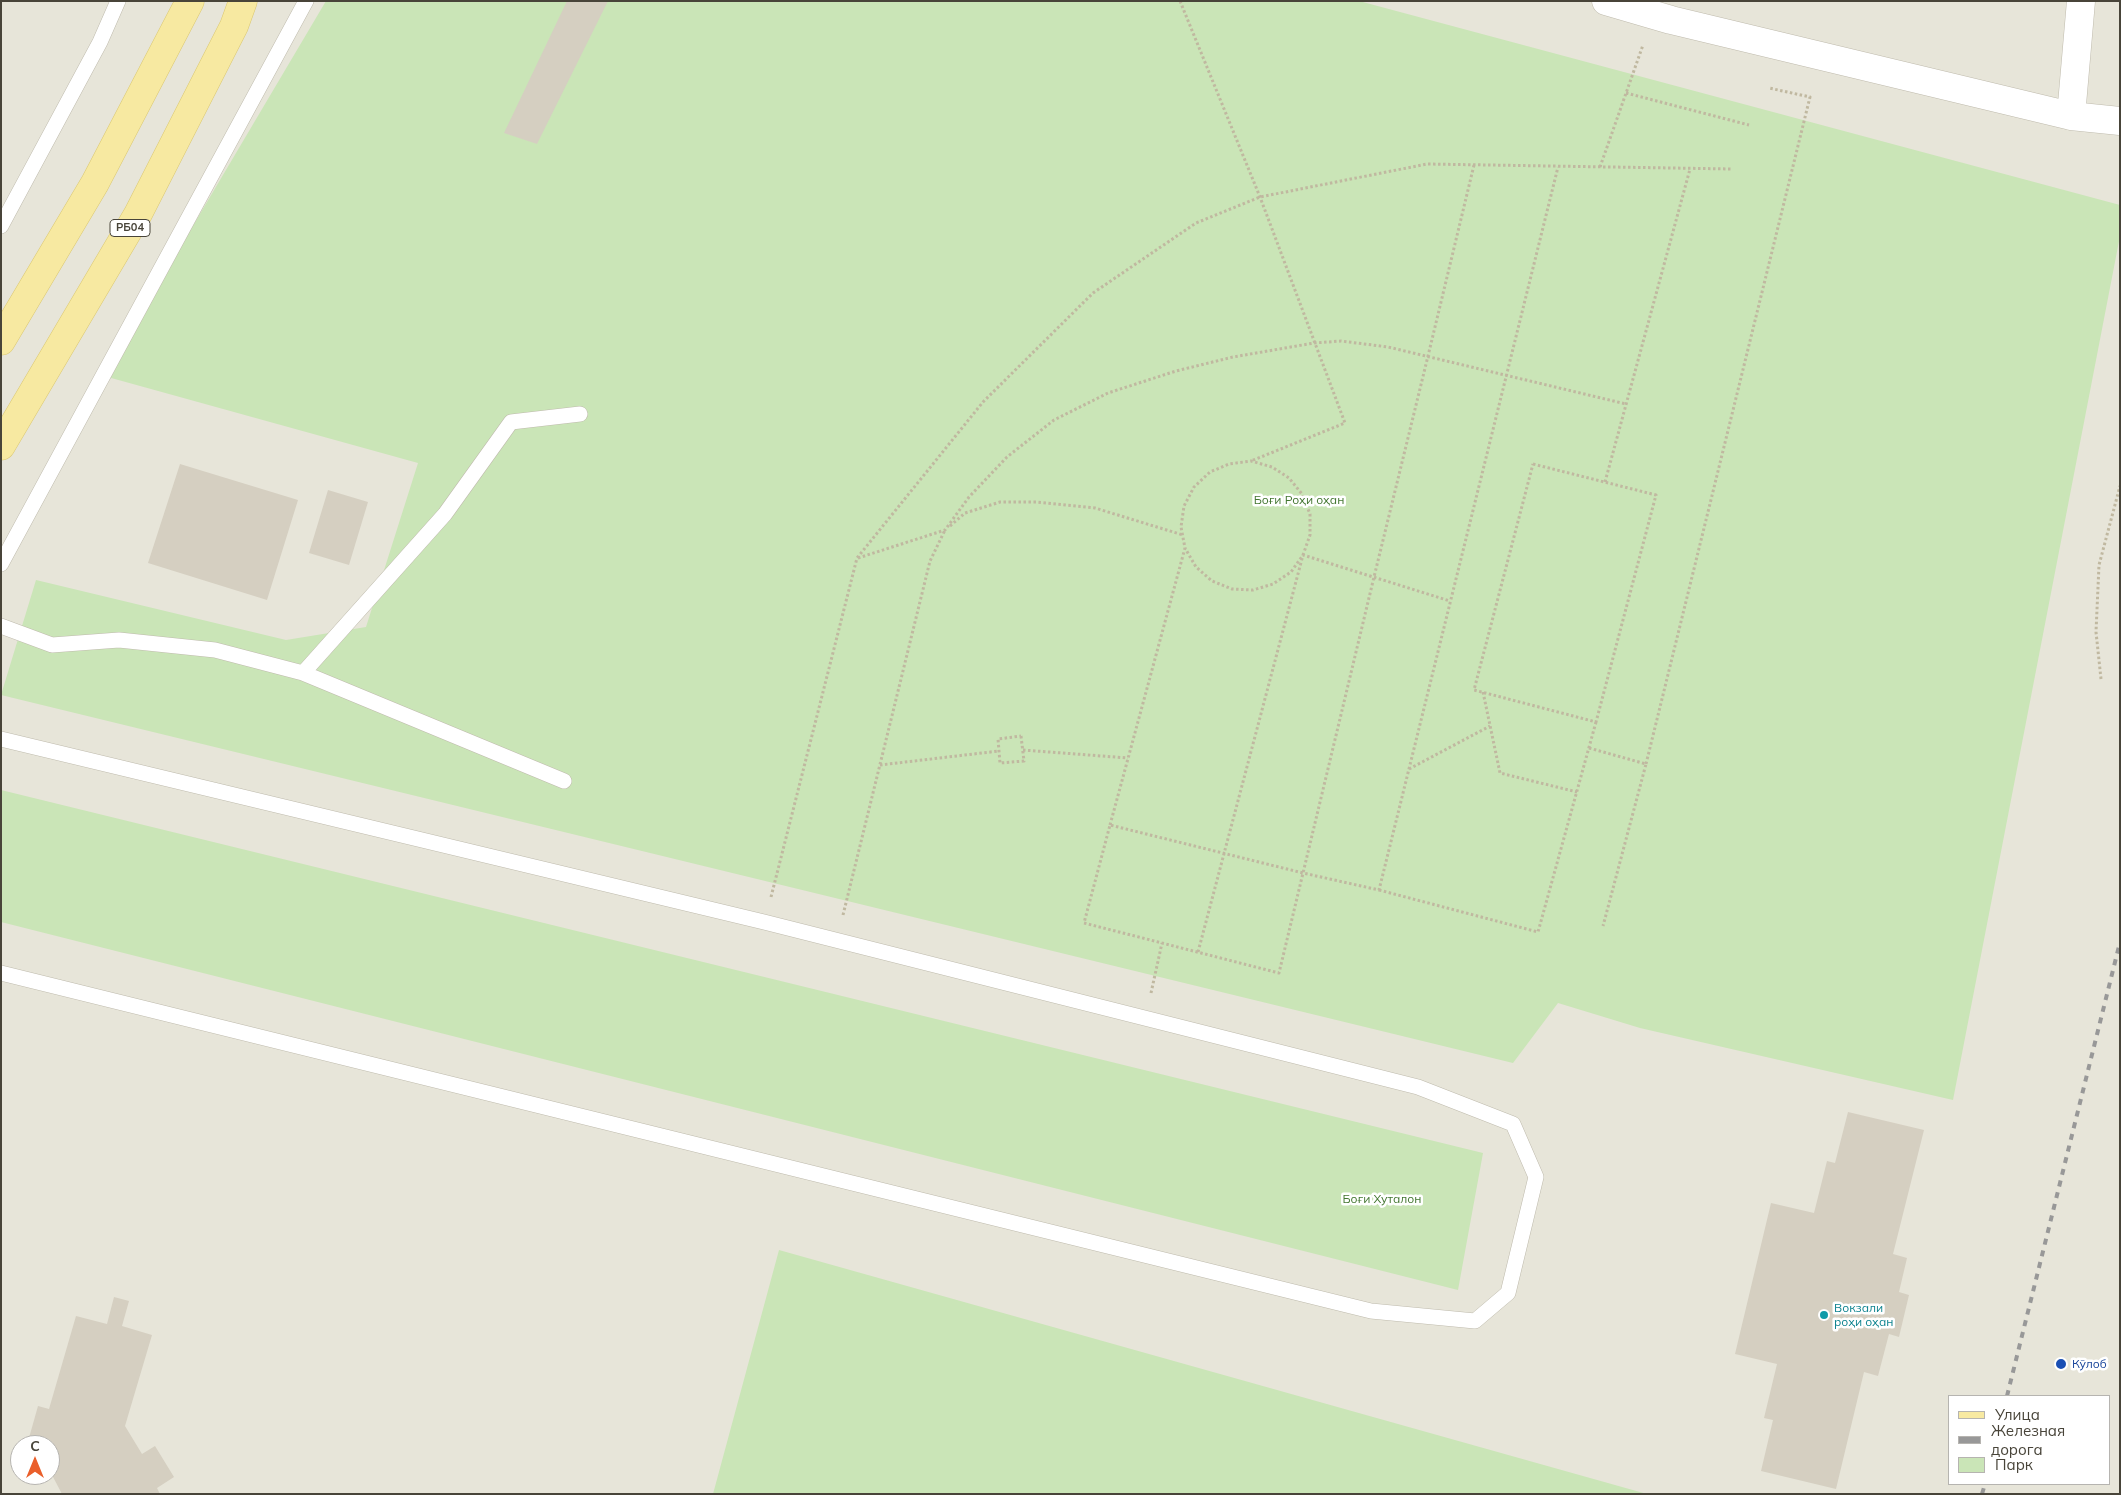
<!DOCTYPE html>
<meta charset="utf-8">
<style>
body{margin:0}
#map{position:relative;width:2121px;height:1495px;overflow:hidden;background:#f4f2ea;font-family:Mulish,sans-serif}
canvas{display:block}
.frame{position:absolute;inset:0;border:2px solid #484439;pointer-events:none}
.legend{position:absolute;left:1948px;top:1395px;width:162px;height:90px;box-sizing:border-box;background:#fff;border:1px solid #b6b4b0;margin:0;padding:6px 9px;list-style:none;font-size:15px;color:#484439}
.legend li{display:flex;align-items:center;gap:10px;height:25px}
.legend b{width:25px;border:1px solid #b6b4b0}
.north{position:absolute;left:10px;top:1435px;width:50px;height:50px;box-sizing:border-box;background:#fff;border:1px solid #b6b4b0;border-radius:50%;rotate:0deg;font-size:14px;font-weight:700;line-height:20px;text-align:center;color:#484439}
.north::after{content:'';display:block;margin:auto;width:18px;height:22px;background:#ea5f2b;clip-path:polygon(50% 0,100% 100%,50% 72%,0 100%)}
</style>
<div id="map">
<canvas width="2121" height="1495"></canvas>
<div class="frame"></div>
<ul class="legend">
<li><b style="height:6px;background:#f7e9a1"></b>Улица</li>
<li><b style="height:6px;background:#989898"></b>Железная дорога</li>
<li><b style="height:14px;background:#cae5b7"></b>Парк</li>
</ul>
<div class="north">С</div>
</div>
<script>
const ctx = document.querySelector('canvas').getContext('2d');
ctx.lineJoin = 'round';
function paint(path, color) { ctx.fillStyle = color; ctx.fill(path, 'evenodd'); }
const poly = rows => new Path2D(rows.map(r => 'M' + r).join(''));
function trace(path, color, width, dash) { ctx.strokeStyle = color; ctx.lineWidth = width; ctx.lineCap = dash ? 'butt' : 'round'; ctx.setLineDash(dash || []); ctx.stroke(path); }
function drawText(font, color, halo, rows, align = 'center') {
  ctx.font = font + ' Mulish,sans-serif'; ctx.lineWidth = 5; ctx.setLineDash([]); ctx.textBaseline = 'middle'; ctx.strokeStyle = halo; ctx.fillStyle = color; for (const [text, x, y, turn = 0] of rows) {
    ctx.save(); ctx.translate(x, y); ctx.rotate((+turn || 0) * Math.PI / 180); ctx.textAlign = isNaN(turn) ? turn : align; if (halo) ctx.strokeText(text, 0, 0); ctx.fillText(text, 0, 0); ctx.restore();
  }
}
const residential = poly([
 [1,1,2120,1,2120,1494,1,1494],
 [1950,1396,2110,1396,2110,1484,1950,1484],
 [20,1445,50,1445,50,1475,20,1475]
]);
const green = poly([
 [326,1,1359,1,2120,205,2120,236,1953,1100,1640,1028,1558,1003,1513,1063,1,695,36,580,286,640,366,627,418,463,104,376],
 [1,790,1483,1153,1458,1290,1,922],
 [779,1250,1647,1494,713,1494]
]);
const building = poly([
 [567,1,608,1,537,144,504,133],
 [180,464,298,500,267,600,148,563],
 [328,490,368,502,349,565,309,553],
 [1848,1112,1924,1130,1893,1254,1907,1258,1899,1292,1909,1295,1899,1337,1889,1334,1878,1376,1864,1372,1836,1489,1761,1471,1773,1420,1764,1418,1777,1364,1735,1354,1771,1203,1814,1213,1827,1161,1835,1163],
 [114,1297,129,1301,122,1326,152,1335,125,1426,142,1454,155,1446,174,1477,157,1488,160,1494,62,1494,52,1475,40,1481,37,1475,50,1475,50,1445,27,1445,38,1406,49,1409,76,1316,107,1324]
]);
const path = poly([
 [1180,1,1260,197,1345,423,1251,461],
 [1626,93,1749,125],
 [1474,165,1428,356,1374,577,1303,873,1279,973,1084,923,1110,825,1303,873,1379,890,1558,167],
 [1600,167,1643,45],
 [1533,464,1656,495,1596,722,1474,690,1533,464],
 [1605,482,1690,169],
 [950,526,965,513,1000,502,1036,502,1095,508,1183,535],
 [858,558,945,530,969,497,1007,457,1054,420,1108,393,1176,371,1233,357,1314,343,1341,341,1388,347,1626,404],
 [2101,679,2096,632,2099,565,2120,486],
 [1483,692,1500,773,1577,792],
 [1021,736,1024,761,1000,763,998,739,1021,736],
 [1589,748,1646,764,1603,926],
 [1023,750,1128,758],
 [1646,764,1810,97,1769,88],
 [880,765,999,751],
 [1409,769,1490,726],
 [1110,825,1185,548,1181,527,1184,506,1194,487,1210,472,1229,464,1251,461,1272,467,1289,478,1302,494,1310,514,1310,535,1303,555,1291,572,1273,584,1253,590,1232,589,1212,581,1196,567,1185,548],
 [1379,890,1538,932,1596,722],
 [771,897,857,558,983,402,1093,293,1196,223,1260,197,1427,164,1733,169],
 [843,915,930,561,945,530],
 [1198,952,1303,555,1450,601],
 [1151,993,1162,943]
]);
const service = poly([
 [1,226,100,42,118,1],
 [1,564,306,1],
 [1,626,52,645,119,640,215,650,303,673,564,781],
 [303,673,445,514,511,422,580,414],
 [1,739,764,922,1418,1087,1513,1124,1536,1177,1508,1293,1475,1321,1371,1311,1,973]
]);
const minor = poly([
 [1606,1,1671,20,2071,116,2120,121],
 [2071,116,2081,1]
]);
const primary = poly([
 [1,341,95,183,190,1],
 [1,446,138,214,234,26,243,1]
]);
const rail = poly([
 [2007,1396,2120,942],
 [1982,1494,1985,1484]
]);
const markers = [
 [1824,1315,5,"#0f9aa8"],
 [2061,1364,6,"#1a4fb4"]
];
const shields = [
 [130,228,40]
];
const shieldNames = [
 ["РБ04",130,228]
];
const parkNames = [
 ["Боғи Роҳи оҳан",1299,500],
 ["Боғи Хуталон",1382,1199]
];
const cultureNames = [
 ["Вокзали",1834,1308],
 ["роҳи оҳан",1834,1322]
];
const transitNames = [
 ["Кӯлоб",2072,1364]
];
paint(residential, '#e7e5d9');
paint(green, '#cae5b7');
paint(building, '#d5cfc1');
trace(service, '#bfbbad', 16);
trace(minor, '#bfbbad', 29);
trace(primary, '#dbc871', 29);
trace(path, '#c0b8a0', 3, [2.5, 2.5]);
trace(service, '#fff', 15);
trace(minor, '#fff', 28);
trace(primary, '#f7e9a1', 28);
trace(rail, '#989898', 4, [6, 6]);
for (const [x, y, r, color] of markers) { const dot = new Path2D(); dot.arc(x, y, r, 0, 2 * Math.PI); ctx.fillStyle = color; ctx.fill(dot); trace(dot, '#fff', 2); }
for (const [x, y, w] of shields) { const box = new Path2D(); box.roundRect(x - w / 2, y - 8.5, w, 17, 4); ctx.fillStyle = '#fff'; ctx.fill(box); trace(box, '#484439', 1); }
drawText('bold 11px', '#484439', null, shieldNames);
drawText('12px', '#427630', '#fff', parkNames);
drawText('12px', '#0d838f', '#fff', cultureNames, 'left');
drawText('12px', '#164399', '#fff', transitNames, 'left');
</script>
